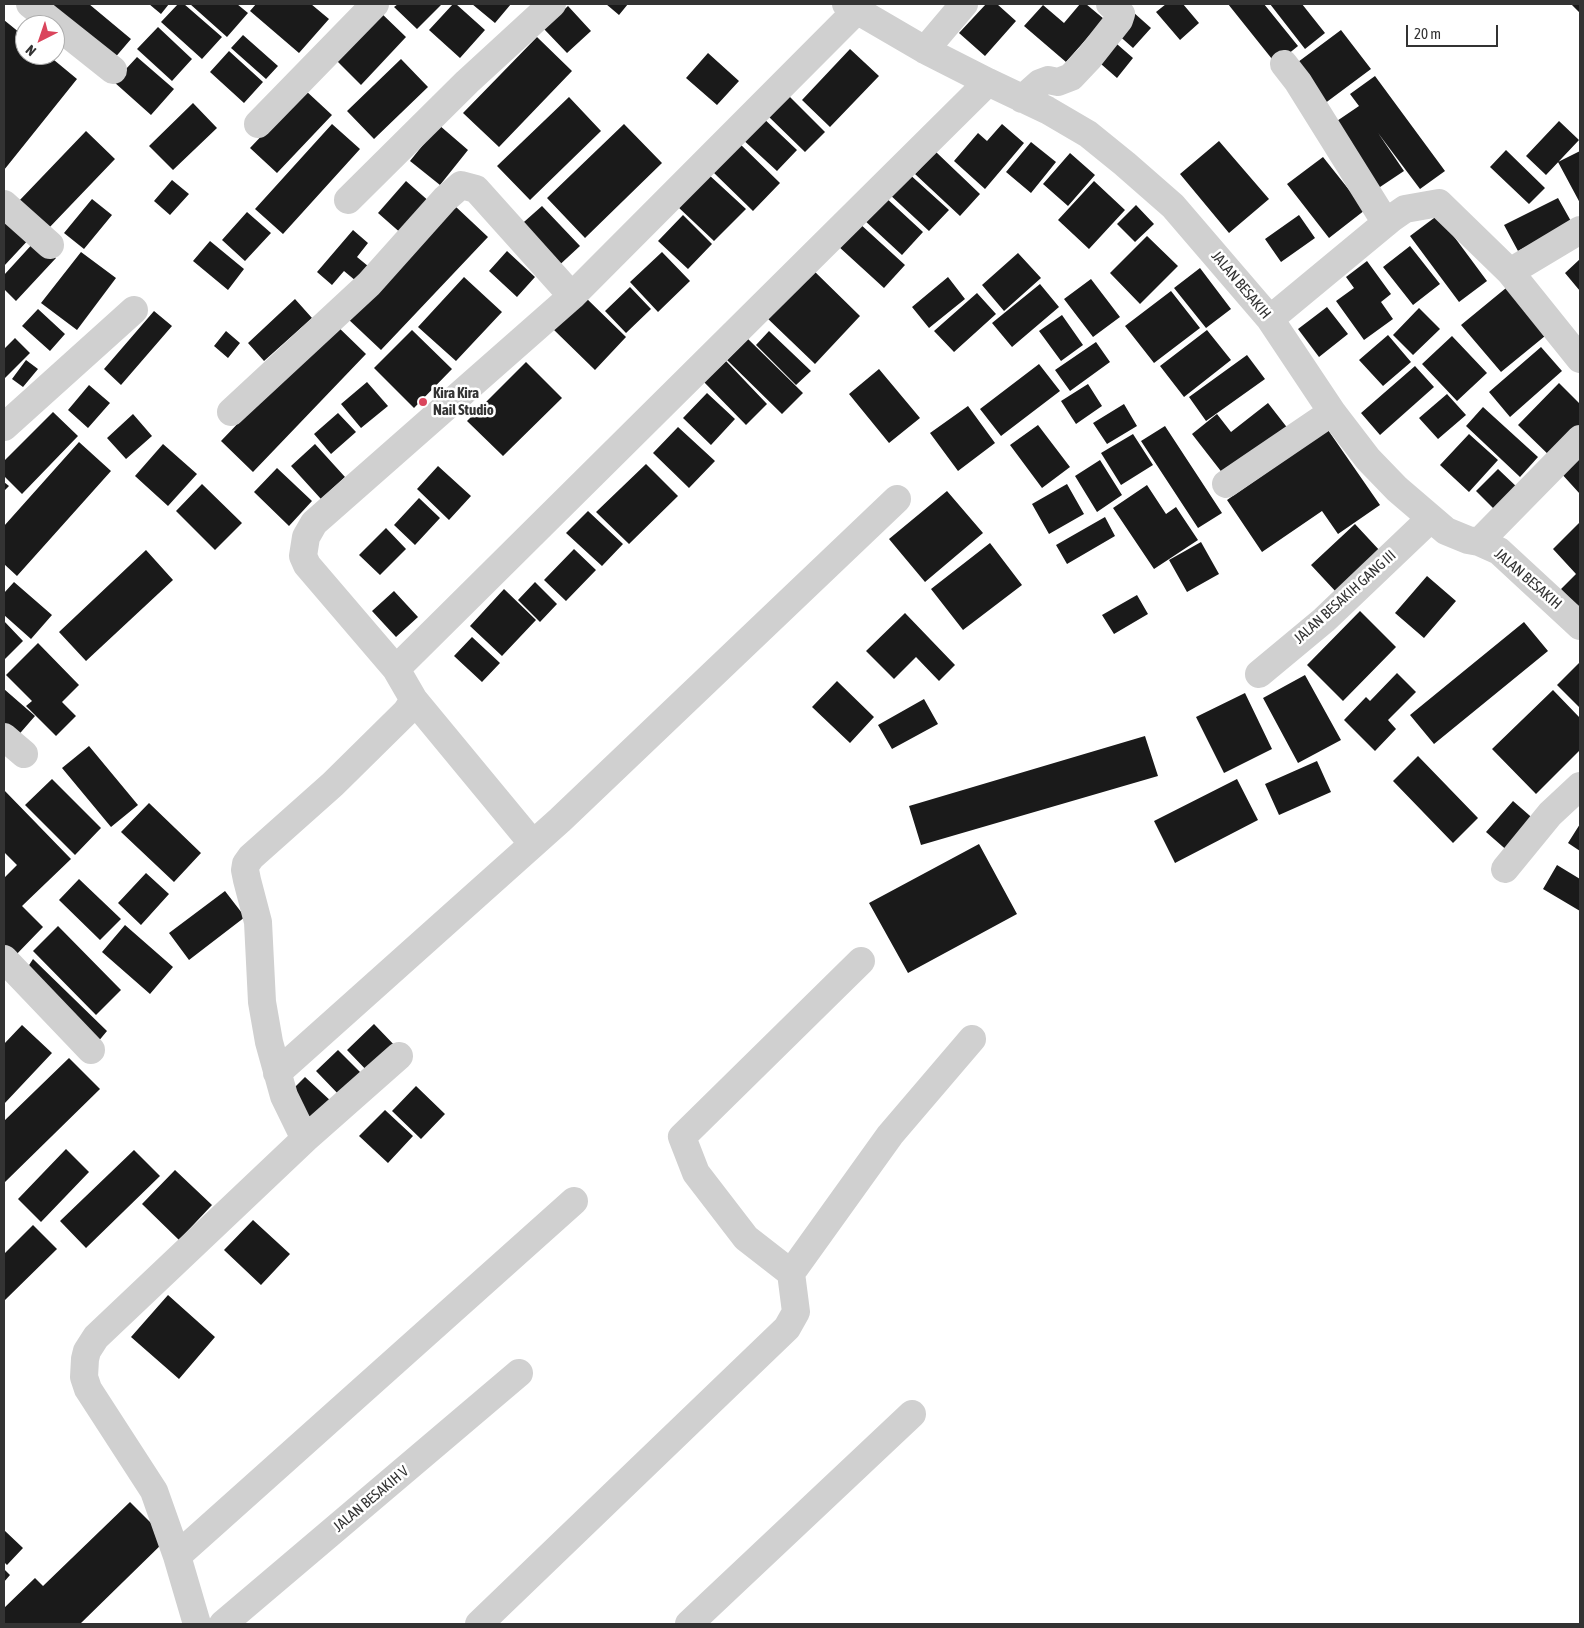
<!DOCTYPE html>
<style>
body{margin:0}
#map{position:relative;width:1584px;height:1628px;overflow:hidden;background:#fff;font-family:"Asap Condensed",sans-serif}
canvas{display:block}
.frame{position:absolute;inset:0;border:5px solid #333;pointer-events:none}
.north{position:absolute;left:15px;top:15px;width:50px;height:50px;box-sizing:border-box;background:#fff;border:1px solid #adadad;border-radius:50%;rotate:221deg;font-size:14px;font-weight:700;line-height:20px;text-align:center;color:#333}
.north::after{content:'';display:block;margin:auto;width:18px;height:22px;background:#da455c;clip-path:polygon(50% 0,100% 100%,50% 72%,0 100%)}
.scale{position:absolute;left:1406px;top:25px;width:92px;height:22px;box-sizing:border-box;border:2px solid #333;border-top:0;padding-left:6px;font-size:15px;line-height:18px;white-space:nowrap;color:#333;-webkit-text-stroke:4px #fff;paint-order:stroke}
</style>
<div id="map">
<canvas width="1584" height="1628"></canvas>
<div class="frame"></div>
<div class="north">N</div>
<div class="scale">20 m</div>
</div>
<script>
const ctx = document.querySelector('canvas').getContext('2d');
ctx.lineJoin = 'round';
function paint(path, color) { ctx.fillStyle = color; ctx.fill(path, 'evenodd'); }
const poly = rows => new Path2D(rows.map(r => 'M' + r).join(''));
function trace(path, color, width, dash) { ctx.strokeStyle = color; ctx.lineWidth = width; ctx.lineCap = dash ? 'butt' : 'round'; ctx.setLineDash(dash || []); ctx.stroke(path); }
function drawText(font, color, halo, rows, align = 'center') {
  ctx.font = font + ' "Asap Condensed",sans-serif'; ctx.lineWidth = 5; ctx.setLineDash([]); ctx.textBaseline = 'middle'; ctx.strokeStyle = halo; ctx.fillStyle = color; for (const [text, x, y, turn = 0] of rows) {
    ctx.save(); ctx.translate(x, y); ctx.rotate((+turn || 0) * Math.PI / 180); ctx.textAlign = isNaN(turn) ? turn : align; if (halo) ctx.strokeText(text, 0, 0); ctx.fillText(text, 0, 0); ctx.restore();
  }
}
const building = poly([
 [53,4,89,4,131,39,113,60,50,8],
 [149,4,169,4,161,14],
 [178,4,184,4,222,37,202,59,161,22],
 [190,4,237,4,248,13,227,37],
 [256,4,311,4,329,19,299,53,250,11],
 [398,4,442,4,417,29,394,7],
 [453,4,456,4,485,30,460,58,429,30],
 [472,4,511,4,495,23],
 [606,4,628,4,619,15],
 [986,4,997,4,1016,21,985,56,959,33],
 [1080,4,1086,4,1104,19,1066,62,1024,26,1043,5,1064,23],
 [1166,4,1183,4,1199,23,1180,40,1156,12],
 [1228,4,1264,4,1298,46,1276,64],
 [1270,4,1302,4,1325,33,1305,49],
 [1571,4,1580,4,1580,13],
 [568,6,591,31,567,53,544,29],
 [379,11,406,37,361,85,334,58],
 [1133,12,1151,28,1133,48,1115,32],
 [4,20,25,37,25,55,48,55,77,79,4,170],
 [158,27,192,59,172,81,137,49],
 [1341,30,1371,69,1324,104,1294,65],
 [243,35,278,66,266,79,231,48],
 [537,37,572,71,499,147,463,113],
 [1110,38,1133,58,1117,78,1093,57],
 [850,49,879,76,830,127,802,100],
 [229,51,263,82,244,103,210,72],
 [708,53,739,81,717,105,686,78],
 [137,57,174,89,151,115,114,82],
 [401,59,428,87,374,139,347,111],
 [1375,76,1445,171,1420,189,1378,133,1404,171,1377,189,1331,125,1359,106,1350,94],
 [305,90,332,115,277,173,250,148],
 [788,95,825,132,805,152,767,115],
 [569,97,601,131,530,200,497,166],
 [193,103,217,128,173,170,149,146],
 [760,115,797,150,777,171,740,137],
 [1559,121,1579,140,1546,175,1526,156],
 [332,124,360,149,283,234,255,209],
 [624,124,662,163,585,238,547,198],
 [1002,124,1024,143,985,189,954,161,978,133,987,141],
 [439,125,468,150,440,185,410,161],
 [86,131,115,159,47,230,18,202],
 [1219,141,1269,199,1229,233,1180,174],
 [1031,142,1056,162,1031,193,1006,172],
 [739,143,780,183,753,211,712,171],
 [1506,150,1545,188,1529,204,1490,167],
 [1580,151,1580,203,1558,162],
 [936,152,980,194,960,216,915,174],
 [1070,153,1095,175,1068,206,1043,184],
 [1323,157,1365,210,1329,238,1287,184],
 [907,172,949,210,929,231,888,193],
 [708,174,746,209,714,241,677,206],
 [172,180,189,194,170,215,154,201],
 [406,181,431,203,403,235,378,213],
 [1094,181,1125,210,1089,249,1058,220],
 [884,196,923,232,902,255,863,219],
 [1558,198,1572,223,1518,251,1504,225],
 [92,199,112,215,84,249,64,233],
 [1136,205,1154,224,1135,242,1117,224],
 [455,206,488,237,381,350,347,318],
 [542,206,580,246,554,270,516,229],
 [4,212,31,237,4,266],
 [247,212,271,233,245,261,222,240],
 [683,215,712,244,688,269,658,241],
 [1299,215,1315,238,1281,262,1265,239],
 [1438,215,1487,281,1459,302,1410,236],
 [859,223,905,265,884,288,838,246],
 [353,230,368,243,357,257,374,271,362,286,344,271,332,285,317,272],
 [1147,236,1178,266,1140,304,1110,273],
 [36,240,56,258,16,301,4,289,4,275],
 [210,241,244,269,228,290,193,261],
 [1410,246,1440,284,1413,305,1383,267],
 [507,251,535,277,517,297,489,271],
 [81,252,116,278,77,330,41,303],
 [662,252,690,281,658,312,630,282],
 [1018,253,1041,278,1004,311,982,285],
 [1580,259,1580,291,1565,273],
 [1367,261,1391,294,1381,302,1393,319,1364,340,1336,301,1354,288,1346,277],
 [811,268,860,316,815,364,765,316],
 [1200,268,1231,309,1206,328,1174,288],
 [464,277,502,312,456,361,418,327],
 [948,277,965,299,929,328,912,307],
 [1091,279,1120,317,1093,337,1064,299],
 [1040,284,1059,307,1012,347,992,323],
 [630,287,651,309,626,333,605,311],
 [1506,288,1545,336,1501,372,1461,325],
 [1171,291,1200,328,1154,363,1125,326],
 [977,293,996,314,954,352,934,331],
 [584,296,626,337,595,370,553,329],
 [295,299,312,318,264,361,248,343],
 [1327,307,1348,334,1319,357,1298,329],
 [1419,308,1440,329,1413,355,1393,335],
 [38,309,65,334,50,351,22,326],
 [154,311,172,326,121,385,104,369],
 [1062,315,1083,345,1061,361,1039,331],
 [334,323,366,354,253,472,221,441],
 [412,330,452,369,414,408,374,368],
 [1207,330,1231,360,1184,397,1160,366],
 [226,331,240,343,228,358,214,346],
 [769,331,811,371,796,385,756,345],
 [1388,335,1411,362,1383,386,1359,360],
 [1452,336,1487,373,1457,401,1422,364],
 [15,338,30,353,4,379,4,349],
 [748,339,803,393,782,414,727,360],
 [1096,342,1110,362,1070,391,1055,370],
 [1541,347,1562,371,1510,417,1489,392],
 [1247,355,1265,379,1206,421,1189,397],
 [26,360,38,369,23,387,12,379],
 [726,361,767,404,746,425,704,382],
 [526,362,562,398,503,456,467,421],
 [1039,364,1060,391,1001,436,980,409],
 [1415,366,1434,387,1380,435,1361,413],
 [879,369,920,418,889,443,849,394],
 [367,382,388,406,361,428,341,404],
 [1559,383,1580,404,1580,432,1554,460,1518,425],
 [1088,384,1102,406,1076,424,1061,401],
 [89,385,110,403,88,428,68,410],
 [707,393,735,419,711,445,683,418],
 [1447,394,1466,415,1438,439,1419,418],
 [1268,403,1289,430,1227,479,1192,434,1217,414,1231,432],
 [1124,404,1137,426,1107,444,1093,423],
 [968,406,995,443,958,471,930,433],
 [1483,407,1538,457,1520,477,1466,426],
 [53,412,78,436,22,494,4,476,4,461],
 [338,413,356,432,331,454,314,434],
 [133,414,152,436,126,459,107,438],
 [1038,425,1070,467,1042,488,1010,445],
 [1165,426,1222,513,1198,528,1141,441],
 [678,427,715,461,689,488,653,453],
 [1328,430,1380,505,1338,534,1322,511,1262,552,1227,500],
 [1133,434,1153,465,1121,485,1101,453],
 [1469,434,1498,460,1469,492,1440,465],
 [79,442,111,471,17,576,4,564,4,526],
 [163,444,197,474,168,506,135,476],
 [315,444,345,477,321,499,291,466],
 [1580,454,1580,494,1560,472],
 [1100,460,1122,495,1097,512,1075,476],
 [646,464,678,496,629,544,596,512],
 [438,466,471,496,449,520,417,489],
 [277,468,312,501,289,526,254,492],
 [1498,469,1519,489,1497,512,1476,491],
 [4,482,9,486,4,491],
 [202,484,242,523,215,550,176,511],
 [1067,484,1084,514,1049,534,1032,504],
 [1147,485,1166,514,1176,507,1198,540,1154,569,1113,508],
 [947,491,983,533,925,582,889,539],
 [419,498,440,518,415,545,394,525],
 [588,511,623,544,602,566,566,533],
 [1105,517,1115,536,1067,564,1056,545],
 [1580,522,1580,605,1578,607,1561,589,1576,574,1553,549],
 [1355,524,1381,552,1337,593,1311,565],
 [386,528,406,549,380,575,359,555],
 [1201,542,1219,574,1187,592,1169,560],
 [990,543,1022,585,963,630,931,589],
 [574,549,596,570,566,601,544,580],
 [146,550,173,580,86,661,59,632],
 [1427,576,1456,601,1424,638,1395,613],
 [14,582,52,615,31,639,4,615,4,593],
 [535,582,557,604,540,622,518,600],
 [504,589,536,620,502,656,470,626],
 [394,591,418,617,396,637,372,611],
 [1137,595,1148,614,1114,634,1102,615],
 [1360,611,1396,647,1343,701,1307,665],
 [905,613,955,665,939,681,916,657,894,679,866,651],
 [4,621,23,641,4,660],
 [1524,622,1548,651,1434,744,1410,715],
 [472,637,500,663,482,682,454,656],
 [38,643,79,685,62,702,76,716,56,736,26,706,32,701,6,675],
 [1580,662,1580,708,1557,685],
 [1397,673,1416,692,1388,720,1396,729,1375,751,1344,720,1366,697,1370,701],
 [1305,675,1341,740,1298,763,1263,698],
 [837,681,874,717,850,743,812,707],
 [4,689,35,716,15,739,4,730],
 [1553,690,1580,718,1580,750,1536,794,1492,749],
 [1245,693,1272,749,1224,773,1196,717],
 [924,699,938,724,892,749,878,725],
 [1145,736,1158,776,921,845,909,806],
 [89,746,138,805,111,827,62,768],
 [1418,756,1478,818,1453,843,1393,781],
 [1317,761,1331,792,1279,815,1265,784],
 [52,779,101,828,75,855,25,805],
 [1237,779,1258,820,1175,863,1154,821],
 [4,790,71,859,22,906,43,927,11,960,4,953,4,878,17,865,4,852],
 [1513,801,1537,822,1510,853,1486,832],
 [149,803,201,853,174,882,121,832],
 [1580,824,1580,851,1568,843],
 [979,844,1017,914,908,973,869,903],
 [1557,865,1580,879,1580,911,1543,889],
 [146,873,169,894,141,925,118,903],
 [79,879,121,919,100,940,59,900],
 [225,891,245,917,189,960,169,933],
 [125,925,173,967,150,994,102,952],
 [58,926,121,990,96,1015,33,951],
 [33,959,107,1031,97,1043,24,973],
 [374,1024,399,1050,372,1076,347,1050],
 [22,1025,52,1053,4,1104,4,1044],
 [338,1050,365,1077,343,1099,316,1071],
 [69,1058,100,1089,4,1183,4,1121],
 [305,1077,333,1103,314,1122,287,1095],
 [416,1086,445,1114,421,1139,392,1111],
 [385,1110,413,1136,388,1163,359,1136],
 [66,1149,89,1172,41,1222,18,1199],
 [134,1150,160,1176,86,1248,60,1221],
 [175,1170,212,1205,179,1240,142,1204],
 [253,1220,290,1254,261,1285,224,1250],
 [33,1225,57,1249,4,1301,4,1254],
 [168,1295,215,1337,179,1379,131,1337],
 [130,1502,167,1539,80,1624,4,1624,4,1608,35,1578,43,1586],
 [4,1530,23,1548,7,1565,4,1562],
 [4,1569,10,1575,4,1582]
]);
const minor = poly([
 [30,4,113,70],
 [846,4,925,50,988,82,1047,110,1088,134,1125,164,1173,206,1270,319,1332,412,1368,459,1397,489,1446,531,1468,540,1479,542,1499,551,1580,626],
 [925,50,964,4],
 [1284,64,1298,82,1386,223],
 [1022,99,1040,83,1048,80,1058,82,1071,77,1089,58,1119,20,1121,14,1110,4],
 [258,124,375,4],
 [348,200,467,82,552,4],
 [4,204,50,245],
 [1510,272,1580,230],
 [1270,319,1392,218,1405,209,1439,203,1510,272,1580,359],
 [231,412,369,284,445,199,461,185,476,189,572,296],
 [4,427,134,310],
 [1226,484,1332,412],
 [1479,542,1580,439],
 [396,669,988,82],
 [1259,674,1324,620,1430,519],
 [4,737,24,754],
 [533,844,414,700,396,669,307,565,303,556,306,537,314,523,572,296,857,10],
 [1505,869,1550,814,1580,786],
 [4,959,91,1050],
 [277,1073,560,820,897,499],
 [305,1139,284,1096,269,1042,262,1002,258,922,247,880,245,870,246,864,251,857,333,784,406,712,414,700],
 [791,1273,746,1238,696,1173,682,1137,861,961],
 [177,1556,574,1201],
 [197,1624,177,1556,154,1491,88,1389,84,1377,85,1359,87,1351,96,1337,305,1139,399,1056],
 [223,1624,519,1373],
 [479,1624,787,1328,796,1312,791,1273,890,1135,972,1039],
 [689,1624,912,1414]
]);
const markers = [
 [423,402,5,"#da455c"]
];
const streetNames = [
 ["JALAN BESAKIH",1241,285,50],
 ["JALAN BESAKIH",1528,579,41],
 ["JALAN BESAKIH GANG III",1345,597,-42],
 ["JALAN BESAKIH V",371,1499,-40]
];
const poiNames = [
 ["Kira Kira",433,393],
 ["Nail Studio",433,410]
];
paint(building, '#1a1a1a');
trace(minor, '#d0d0d0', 28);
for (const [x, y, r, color] of markers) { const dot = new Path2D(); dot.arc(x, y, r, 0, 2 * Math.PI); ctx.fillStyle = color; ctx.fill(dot); trace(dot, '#fff', 2); }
drawText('15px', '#333', '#fff', streetNames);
drawText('bold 15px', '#333', '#fff', poiNames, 'left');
</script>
